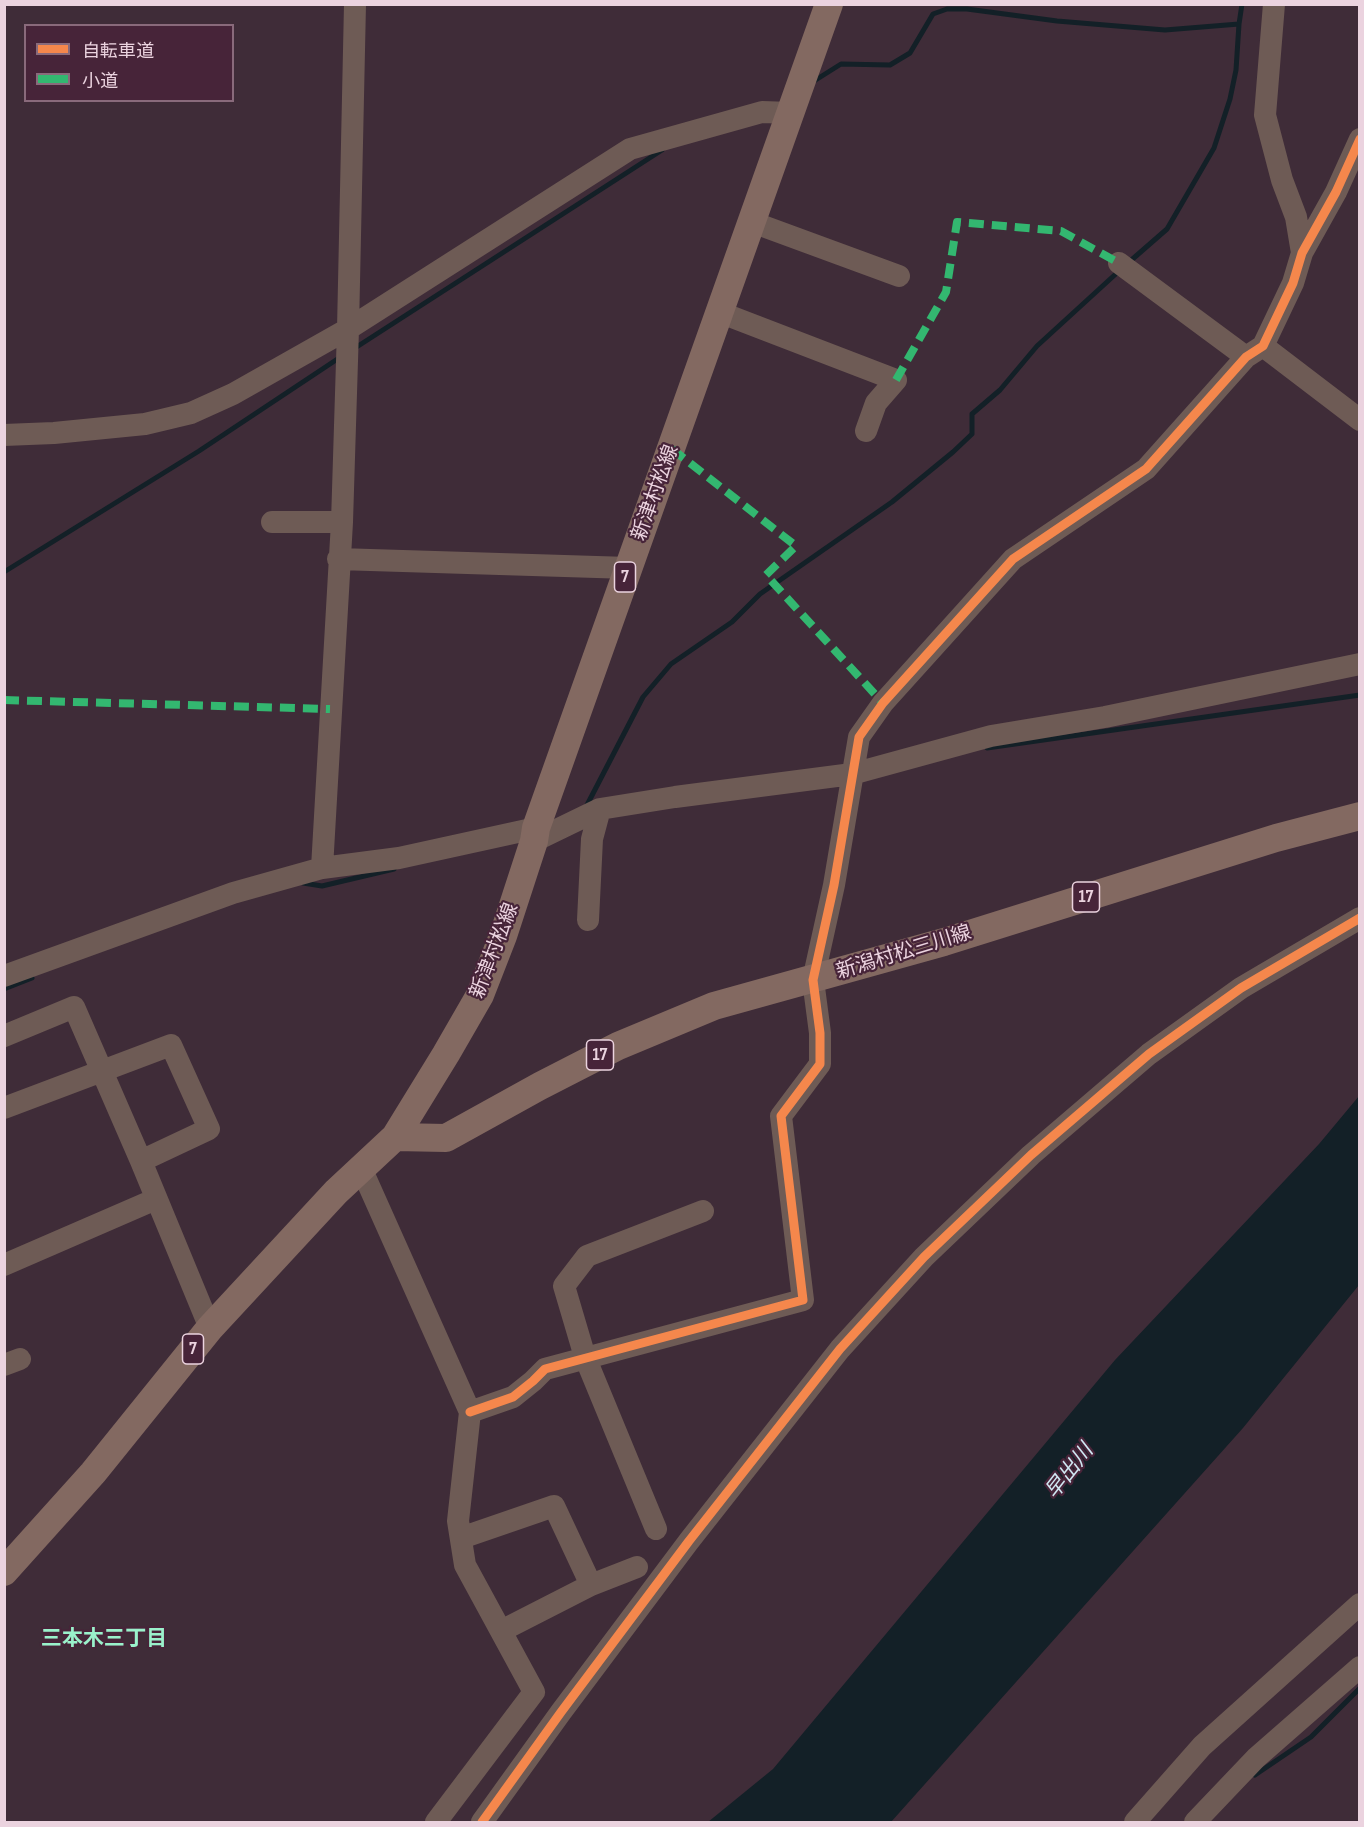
<!DOCTYPE html>
<meta charset="utf-8">
<style>
body{margin:0}
#map{position:relative;width:1364px;height:1827px;overflow:hidden;background:#3f2c38;font-family:"Sofia Sans Condensed","Noto Sans JP",sans-serif}
canvas{display:block}
.frame{position:absolute;inset:0;border:6px solid #ebd3df;pointer-events:none}
.legend{position:absolute;left:24px;top:24px;width:210px;height:78px;box-sizing:border-box;background:#472439;border:2px solid #896a7b;margin:0;padding:8px 10px;list-style:none;font-size:18px;color:#ebd3df}
.legend li{display:flex;align-items:center;gap:12px;height:30px}
.legend b{width:30px;border:2px solid #896a7b}
</style>
<div id="map">
<canvas width="1364" height="1827"></canvas>
<div class="frame"></div>
<ul class="legend">
<li><b style="height:8px;background:#f5874c"></b>自転車道</li>
<li><b style="height:8px;background:#33b770"></b>小道</li>
</ul>
</div>
<script>
const ctx = document.querySelector('canvas').getContext('2d');
ctx.lineJoin = 'round';
function paint(path, color) { ctx.fillStyle = color; ctx.fill(path, 'evenodd'); }
const poly = rows => new Path2D(rows.map(r => 'M' + r).join(''));
function trace(path, color, width, dash) { ctx.strokeStyle = color; ctx.lineWidth = width; ctx.lineCap = dash ? 'butt' : 'round'; ctx.setLineDash(dash || []); ctx.stroke(path); }
function drawText(font, color, halo, rows, align = 'center') {
  ctx.font = font + ' "Sofia Sans Condensed","Noto Sans JP",sans-serif'; ctx.lineWidth = 4.5; ctx.setLineDash([]); ctx.textBaseline = 'middle'; ctx.strokeStyle = halo; ctx.fillStyle = color; for (const [text, x, y, turn = 0] of rows) {
    ctx.save(); ctx.translate(x, y); ctx.rotate((+turn || 0) * Math.PI / 180); ctx.textAlign = isNaN(turn) ? turn : align; if (halo) ctx.strokeText(text, 0, 0); ctx.fillText(text, 0, 0); ctx.restore();
  }
}
const water = poly([
 [1359,1096,1359,1285,1243,1428,891,1822,708,1822,773,1769,1115,1360,1319,1144]
]);
const stream = poly([
 [814,81,841,64,890,65,910,53,933,14,947,9,967,9,1057,21,1165,30,1239,24],
 [1128,263,1167,229,1214,148,1230,99,1236,70,1239,24,1242,4],
 [355,348,662,150],
 [4,572,199,451,339,358],
 [987,748,1360,695],
 [587,805,643,697,671,664,732,622,760,594,892,502,953,452,972,434,972,414,1000,390,1037,346,1119,271],
 [303,883,322,886,394,869],
 [4,989,32,978],
 [1255,1775,1311,1737,1360,1688]
]);
const minor = poly([
 [1274,4,1265,115,1282,180,1296,217,1302,253],
 [752,222,899,276],
 [1119,263,1246,357],
 [719,312,896,380,876,403,866,431],
 [1263,346,1360,420],
 [4,435,54,433,145,424,191,413,233,394,348,329,630,149,762,112,791,113],
 [272,522,342,522],
 [338,559,629,568],
 [534,841,600,809,675,797,852,774,991,736,1105,717,1360,664],
 [322,868,342,522,348,329,355,4],
 [588,920,592,839,600,809],
 [4,976,233,893,322,868,399,858,536,828],
 [4,1036,74,1007,141,1161,210,1328],
 [4,1108,171,1045,209,1129,141,1161],
 [361,1168,470,1412,458,1521,465,1565,534,1692,436,1822],
 [4,1265,156,1199],
 [4,1365,20,1359],
 [470,1412,513,1397,533,1381,545,1369,803,1300,781,1116,820,1064,820,1033,813,980,834,885,859,737,883,703,1013,559,1146,469,1246,357,1263,346,1293,283,1302,253,1336,192,1360,139],
 [656,1529,585,1357,564,1286,587,1256,703,1211],
 [461,1538,554,1506,591,1585],
 [501,1631,591,1585,637,1567],
 [482,1822,561,1712,689,1541,840,1349,924,1257,1031,1155,1149,1054,1241,988,1360,918],
 [1135,1822,1202,1746,1360,1604],
 [1195,1822,1256,1758,1360,1667]
]);
const major = poly([
 [395,1137,446,1138,540,1086,618,1046,714,1006,944,942,1276,838,1360,816],
 [4,1572,93,1473,210,1328,336,1192,395,1137,446,1054,480,995,503,936,534,841,536,828,829,4]
]);
const quiet = poly([
 [896,380,946,292,957,222,1061,231,1119,263],
 [672,449,796,546,766,575,883,703],
 [4,700,330,709]
]);
const cycleway = poly([
 [470,1412,513,1397,533,1381,545,1369,803,1300,781,1116,820,1064,820,1033,813,980,834,885,859,737,883,703,1013,559,1146,469,1246,357,1263,346,1293,283,1302,253,1336,192,1360,139],
 [482,1822,561,1712,689,1541,840,1349,924,1257,1031,1155,1149,1054,1241,988,1360,918]
]);
const shields = [
 [625,577,21],
 [1086,897,27],
 [600,1055,27],
 [193,1349,21]
];
const shieldNames = [
 ["7",625,577],
 ["17",1086,897],
 ["17",600,1055],
 ["7",193,1349]
];
const streetNames = [
 ["新津村松線",656,493,-70],
 ["新津村松線",495,951,-69],
 ["新潟村松三川線",904,953,-17]
];
const waterNames = [
 ["早出川",1070,1472,-52]
];
const neighbourhoodNames = [
 ["三本木三丁目",104,1640]
];
paint(water, '#132027');
trace(stream, '#132027', 5);
trace(minor, '#6e5b55', 22);
trace(major, '#836961', 28);
trace(quiet, '#33b770', 8, [15, 8]);
trace(cycleway, '#f5874c', 9);
for (const [x, y, w] of shields) { const box = new Path2D(); box.roundRect(x - w / 2, y - 15, w, 30, 4.5); ctx.fillStyle = '#472439'; ctx.fill(box); trace(box, '#ebd3df', 1.5); }
drawText('bold 18px', '#ebd3df', null, shieldNames);
drawText('20px', '#ebd3df', '#472439', streetNames);
drawText('italic 21px', '#d0e8f3', '#472439', waterNames);
drawText('bold 21px', '#9af1cb', '#472439', neighbourhoodNames);
</script>
